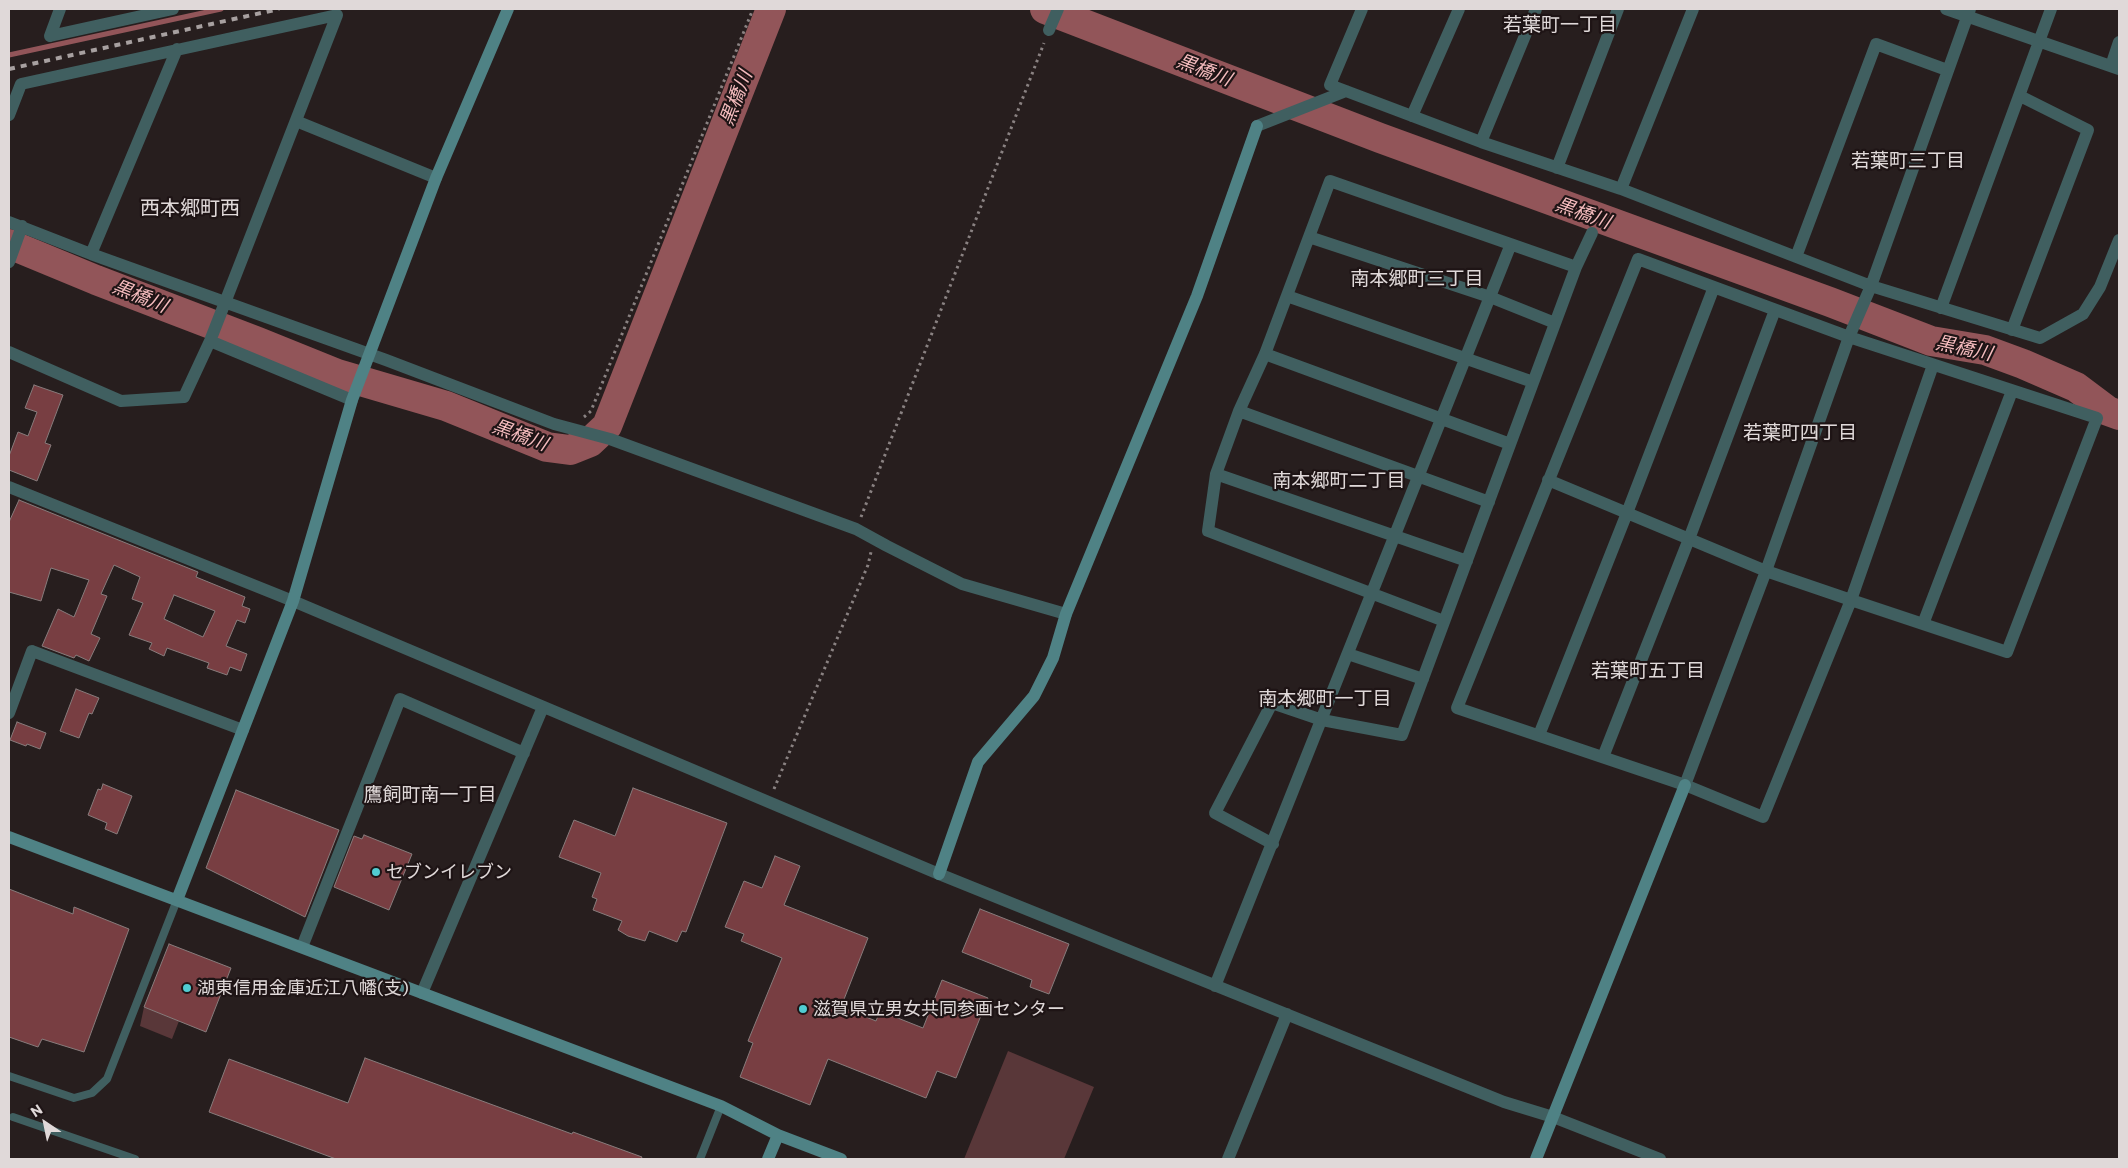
<!DOCTYPE html>
<meta charset="utf-8">
<style>
body{margin:0}
#map{position:relative;width:2128px;height:1168px;overflow:hidden;background:#271e1e;font-family:Commissioner,sans-serif}
canvas{display:block}
.frame{position:absolute;inset:0;border:10px solid #e0d9d9;pointer-events:none}
.north{position:absolute;left:20px;top:1098px;width:50px;height:50px;-webkit-text-stroke:4px #1e1415;paint-order:stroke;rotate:326deg;font-size:14px;font-weight:700;line-height:20px;text-align:center;color:#e0d9d9}
.north::after{content:'';display:block;margin:auto;width:18px;height:22px;background:#e0d9d9;clip-path:polygon(50% 0,100% 100%,50% 72%,0 100%)}
</style>
<div id="map">
<canvas width="2128" height="1168"></canvas>
<div class="frame"></div>
<div class="north">N</div>
</div>
<script>
const ctx = document.querySelector('canvas').getContext('2d');
ctx.lineJoin = 'round';
function paint(path, color) { ctx.fillStyle = color; ctx.fill(path, 'evenodd'); }
const poly = rows => new Path2D(rows.map(r => 'M' + r).join(''));
function trace(path, color, width, dash) { ctx.strokeStyle = color; ctx.lineWidth = width; ctx.lineCap = dash ? 'butt' : 'round'; ctx.setLineDash(dash || []); ctx.stroke(path); }
function drawText(font, color, halo, rows, align = 'center') {
  ctx.font = font + ' Commissioner,"Noto Sans JP",sans-serif'; ctx.lineWidth = 4.5; ctx.setLineDash([]); ctx.textBaseline = 'middle'; ctx.strokeStyle = halo; ctx.fillStyle = color; for (const [text, x, y, turn = 0] of rows) {
    ctx.save(); ctx.translate(x, y); ctx.rotate((+turn || 0) * Math.PI / 180); ctx.textAlign = isNaN(turn) ? turn : align; if (halo) ctx.strokeText(text, 0, 0); ctx.fillText(text, 0, 0); ctx.restore();
  }
}
const green = poly([
 [144,1007,179,1021,172,1039,140,1026],
 [1008,1051,1094,1087,1064,1159,964,1159]
]);
const stream = poly([
 [9,55,221,9]
]);
const river = poly([
 [1045,9,1380,138,1830,302,1931,341,1985,350,2023,364,2076,387,2108,411,2119,415],
 [9,244,96,280,258,342,337,374,446,406,547,447,570,450,590,442,607,426,771,9]
]);
const building = poly([
 [34,385,63,395,45,443,51,445,37,481,9,470,9,456,18,432,28,436,37,412,25,408,34,385],
 [19,500,198,572,196,577,245,597,242,606,250,609,245,623,237,620,226,646,247,654,241,671,230,667,227,675,207,668,209,663,167,648,164,656,149,649,152,643,129,635,143,603,132,599,140,577,114,565,101,594,107,596,91,634,100,638,89,661,76,655,74,658,42,646,58,609,74,617,89,580,51,568,41,601,9,592,9,522,19,500],
 [174,595,215,611,203,637,164,619,174,595],
 [76,689,99,698,92,714,89,713,79,738,60,731,76,689],
 [17,722,46,733,40,749,27,744,26,746,10,740,17,722],
 [103,784,132,796,117,834,105,829,107,823,88,815,98,789,101,790,103,784],
 [633,788,727,823,686,932,682,931,677,942,649,931,645,941,628,936,618,930,622,921,593,910,597,899,592,897,601,873,559,857,574,820,615,836,633,788],
 [236,790,339,830,305,917,206,868,236,790],
 [364,835,412,854,389,910,334,887,354,836,362,839,364,835],
 [775,856,800,866,784,905,868,938,841,1007,876,1021,880,1011,923,1028,942,980,988,998,956,1078,937,1071,926,1098,828,1059,810,1105,740,1077,753,1043,748,1041,782,958,741,941,744,934,725,927,744,881,762,888,775,856],
 [9,889,73,914,74,907,129,929,84,1052,42,1039,38,1047,9,1037,9,889],
 [980,909,1069,944,1049,994,1030,987,1032,980,962,952,980,909],
 [169,944,231,968,206,1032,144,1007,169,944],
 [365,1058,572,1134,573,1132,642,1157,641,1159,336,1159,209,1112,229,1059,348,1103,365,1058]
]);
const path = poly([
 [584,417,591,411,753,9],
 [861,517,1044,43],
 [774,789,868,565,871,552]
]);
const lane = poly([
 [9,1076,74,1098,92,1093,107,1079,177,900],
 [13,1117,135,1159],
 [700,1159,721,1106]
]);
const street = poly([
 [1362,9,1330,85,1481,142,1621,189,1871,286,2040,338,2083,314,2100,287,2119,240],
 [1946,9,2119,69],
 [1049,30,1058,9],
 [50,36,173,9],
 [50,36,60,9],
 [2111,66,2119,42],
 [9,115,21,84,337,15],
 [1412,116,1459,9],
 [296,121,436,178],
 [1257,126,1346,91],
 [1481,142,1536,9],
 [1557,168,1618,9],
 [1621,189,1693,9],
 [9,222,91,254,386,360,554,424,610,439,856,529,887,546,962,584,1066,614],
 [1309,237,1490,297,1555,323],
 [91,254,177,49],
 [1796,257,1876,44,1947,70],
 [1638,259,1849,337,2097,418,2007,652,1851,600,1763,817,1685,785,1457,708,1638,259],
 [9,262,22,226],
 [1287,296,1533,382],
 [1941,308,2051,9],
 [2012,330,2088,130,2020,96],
 [210,341,352,400],
 [9,352,121,401,184,397,210,341,337,15],
 [1265,354,1510,444],
 [1239,411,1489,502],
 [1216,474,1467,561],
 [1548,480,1766,571,1851,600,1933,365],
 [9,487,293,601,939,874,1504,1102,1553,1117,1660,1159],
 [1444,621,1208,531,1216,474,1239,411,1265,354,1330,181,1576,267],
 [1923,624,2012,391],
 [1348,654,1423,679],
 [9,713,32,651,243,730],
 [1539,735,1627,513,1714,287],
 [1603,757,1689,539,1775,310],
 [1685,785,1766,571,1849,337,1871,286,1970,9],
 [1273,844,1215,813,1272,703,1322,720,1402,735,1576,267,1592,233],
 [302,947,400,699,524,753],
 [1215,986,1511,244],
 [422,993,543,707],
 [1228,1159,1287,1014]
]);
const secondary = poly([
 [9,837,721,1106,778,1135,841,1159],
 [939,874,978,762,1034,696,1053,658,1066,614,1197,296,1257,126],
 [177,900,293,601,352,400,436,178,508,9],
 [768,1159,778,1135],
 [1536,1159,1685,785]
]);
const rail = poly([
 [9,69,279,9]
]);
const markers = [
 [376,872,5,"#51ccd2"],
 [187,988,5,"#51ccd2"],
 [803,1009,5,"#51ccd2"]
];
const poiNames = [
 ["セブンイレブン",386,872],
 ["湖東信用金庫近江八幡(支)",197,988],
 ["滋賀県立男女共同参画センター",813,1009]
];
const neighbourhoodNames = [
 ["若葉町一丁目",1560,25],
 ["若葉町三丁目",1908,161],
 ["南本郷町三丁目",1417,279],
 ["若葉町四丁目",1800,433],
 ["南本郷町二丁目",1339,481],
 ["若葉町五丁目",1648,671],
 ["南本郷町一丁目",1325,699],
 ["鷹飼町南一丁目",430,795]
];
const waterNames = [
 ["黒橋川",1204,70,21],
 ["黒橋川",736,98,-69],
 ["黒橋川",1583,213,20],
 ["黒橋川",140,296,22],
 ["黒橋川",1964,348,12],
 ["黒橋川",520,435,20]
];
const quarterNames = [
 ["西本郷町西",190,208]
];
paint(green, '#593739');
trace(stream, '#925559', 5);
trace(river, '#925559', 30);
paint(building, '#783e42');
trace(building, '#887c7c', 1);
trace(path, '#8a8282', 3, [2.5, 4]);
trace(lane, '#405f60', 8);
trace(street, '#405f60', 12);
trace(secondary, '#4f8285', 12);
trace(rail, '#a7a0a0', 4, [6, 6]);
for (const [x, y, r, color] of markers) { const dot = new Path2D(); dot.arc(x, y, r, 0, 2 * Math.PI); ctx.fillStyle = color; ctx.fill(dot); trace(dot, '#1e1415', 2); }
drawText('18px', '#e0d9d9', '#1e1415', poiNames, 'left');
drawText('19px', '#e0d9d9', '#1e1415', neighbourhoodNames);
drawText('italic 19px', '#f4bbbd', '#1e1415', waterNames);
drawText('20px', '#e0d9d9', '#1e1415', quarterNames);
</script>
